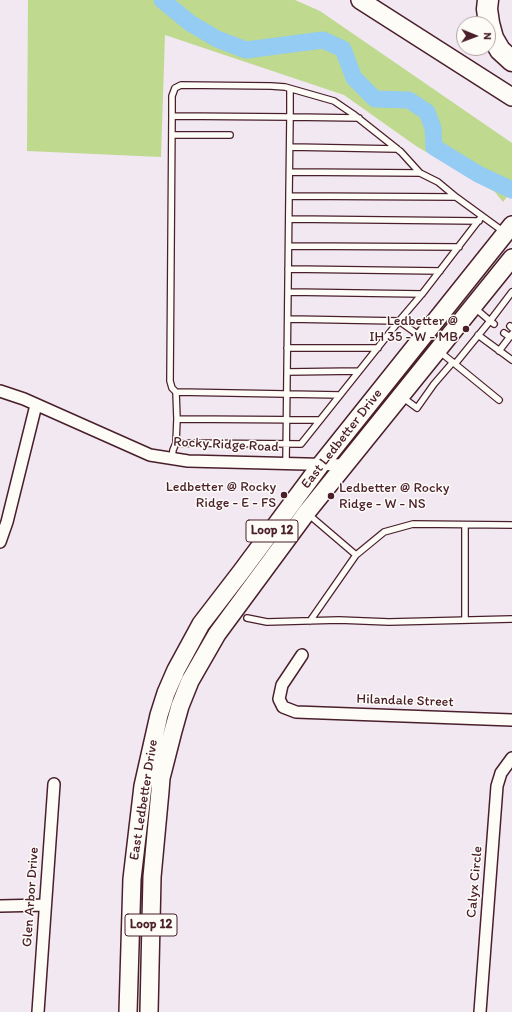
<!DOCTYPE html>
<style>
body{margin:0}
#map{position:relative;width:512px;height:1012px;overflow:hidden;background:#f1e8f2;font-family:Itim,sans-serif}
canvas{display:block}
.north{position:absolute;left:456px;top:16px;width:40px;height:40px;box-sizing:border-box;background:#fdfcf7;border:1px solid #b5a4a5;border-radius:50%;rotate:91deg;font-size:11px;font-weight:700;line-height:16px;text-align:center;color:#4a1f2b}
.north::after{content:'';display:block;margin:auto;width:14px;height:18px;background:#4a1f2b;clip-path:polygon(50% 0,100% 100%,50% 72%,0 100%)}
</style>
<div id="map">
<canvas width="512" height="1012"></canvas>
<div class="north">N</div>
</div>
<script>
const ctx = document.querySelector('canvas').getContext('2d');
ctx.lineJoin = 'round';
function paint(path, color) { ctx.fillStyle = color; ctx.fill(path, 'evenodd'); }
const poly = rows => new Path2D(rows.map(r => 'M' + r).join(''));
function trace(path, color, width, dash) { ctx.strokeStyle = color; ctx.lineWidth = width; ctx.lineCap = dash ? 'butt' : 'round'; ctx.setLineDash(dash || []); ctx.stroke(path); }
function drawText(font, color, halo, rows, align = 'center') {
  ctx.font = font + ' Itim,sans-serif'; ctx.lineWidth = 3; ctx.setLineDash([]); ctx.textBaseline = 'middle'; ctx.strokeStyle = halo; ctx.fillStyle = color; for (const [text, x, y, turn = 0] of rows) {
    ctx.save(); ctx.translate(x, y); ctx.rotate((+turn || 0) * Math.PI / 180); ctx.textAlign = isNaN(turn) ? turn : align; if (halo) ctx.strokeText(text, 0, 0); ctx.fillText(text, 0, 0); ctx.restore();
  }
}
const green = poly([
 [28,0,295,0,320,11,512,143,512,191,503,202,495,192,416,146,344,95,165,35,161,157,27,151]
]);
const river = poly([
 [162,0,190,23,217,39,246,50,323,40,343,49,354,78,375,99,409,100,427,112,433,128,434,147,478,174,512,190]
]);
const service = poly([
 [290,89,290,117,359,118],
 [172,116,172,96,175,88,181,85,271,86,285,87,334,101,353,114,401,152,420,173,438,182,456,197],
 [172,135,230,135],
 [290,147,397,149],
 [290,172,420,173],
 [289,219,479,221],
 [289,246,459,247],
 [288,269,440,271],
 [288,292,422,294],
 [475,308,490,321,512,292],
 [288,319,399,321,420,336],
 [510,326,512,328],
 [504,333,510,337],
 [478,335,512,360],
 [287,348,378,348],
 [499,351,512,334],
 [440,352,455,364,490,321,494,324],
 [455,364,499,400],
 [287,372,359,371],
 [176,392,340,395],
 [402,397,417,408,434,384,453,362],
 [177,419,176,392,172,388,170,381,172,116,290,117,289,196],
 [176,443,301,444,399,321,422,294,482,216],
 [172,458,173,450,176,443,177,419,320,420],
 [286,463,289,196,456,197,504,232],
 [308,514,356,555],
 [247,618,267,622,339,620,389,622,512,619],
 [465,620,465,525],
 [310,621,356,555,384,532,413,524,512,525]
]);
const minor = poly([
 [0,391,24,399,150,455,188,461,344,465],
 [0,542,7,522,36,405],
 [302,655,282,685,279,699,283,707,296,712,512,720],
 [0,906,45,905],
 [38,1012,54,784],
 [480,1012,497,786,501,773,512,758]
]);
const primary = poly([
 [360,0,512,97],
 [128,1012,132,879,143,786,159,715,166,693,176,670,201,624,241,572,322,463,512,225],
 [149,1012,152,877,160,791,161,778,173,731,180,706,190,681,217,634,307,512,512,258]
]);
const motorway = poly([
 [488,0,487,9,489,23,493,38,500,50,512,61]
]);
const markers = [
 [466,329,4,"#4a1f2b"],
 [284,495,4,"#4a1f2b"],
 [331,496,4,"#4a1f2b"]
];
const shields = [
 [272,531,52],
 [151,925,52]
];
const shieldNames = [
 ["Loop 12",272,531],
 ["Loop 12",151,925]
];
const poiNames = [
 ["Ledbetter @",458,321],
 ["IH 35 - W - MB",458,337],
 ["Ledbetter @ Rocky",276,487],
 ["Ridge - E - FS",276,503],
 ["Ledbetter @ Rocky",339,488,"left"],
 ["Ridge - W - NS",339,504,"left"]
];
const streetNames = [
 ["East Ledbetter Drive",342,439,-52],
 ["Rocky Ridge Road",226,445,3],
 ["Hilandale Street",405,701,2],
 ["East Ledbetter Drive",144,800,-81],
 ["Calyx Circle",475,882,-85],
 ["Glen Arbor Drive",31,897,-86]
];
paint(green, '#bfd98f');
trace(river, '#94ccf3', 17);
trace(service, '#4a1f2b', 8);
trace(minor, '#4a1f2b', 14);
trace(primary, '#4a1f2b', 20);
trace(motorway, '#4a1f2b', 23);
trace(service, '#fdfcf7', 5.5);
trace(minor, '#fdfcf7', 11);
trace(primary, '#fdfcf7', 17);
trace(motorway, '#fdfcf7', 20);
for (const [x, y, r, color] of markers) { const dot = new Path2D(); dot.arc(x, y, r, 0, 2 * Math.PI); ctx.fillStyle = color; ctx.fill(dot); trace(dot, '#fdfcf7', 1.5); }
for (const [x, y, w] of shields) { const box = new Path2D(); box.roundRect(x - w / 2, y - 11, w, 22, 3); ctx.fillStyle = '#fdfcf7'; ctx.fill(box); trace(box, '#4a1f2b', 1); }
drawText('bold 13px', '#4a1f2b', null, shieldNames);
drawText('14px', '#4a1f2b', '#fdfcf7', poiNames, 'right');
drawText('14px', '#4a1f2b', '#fdfcf7', streetNames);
</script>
